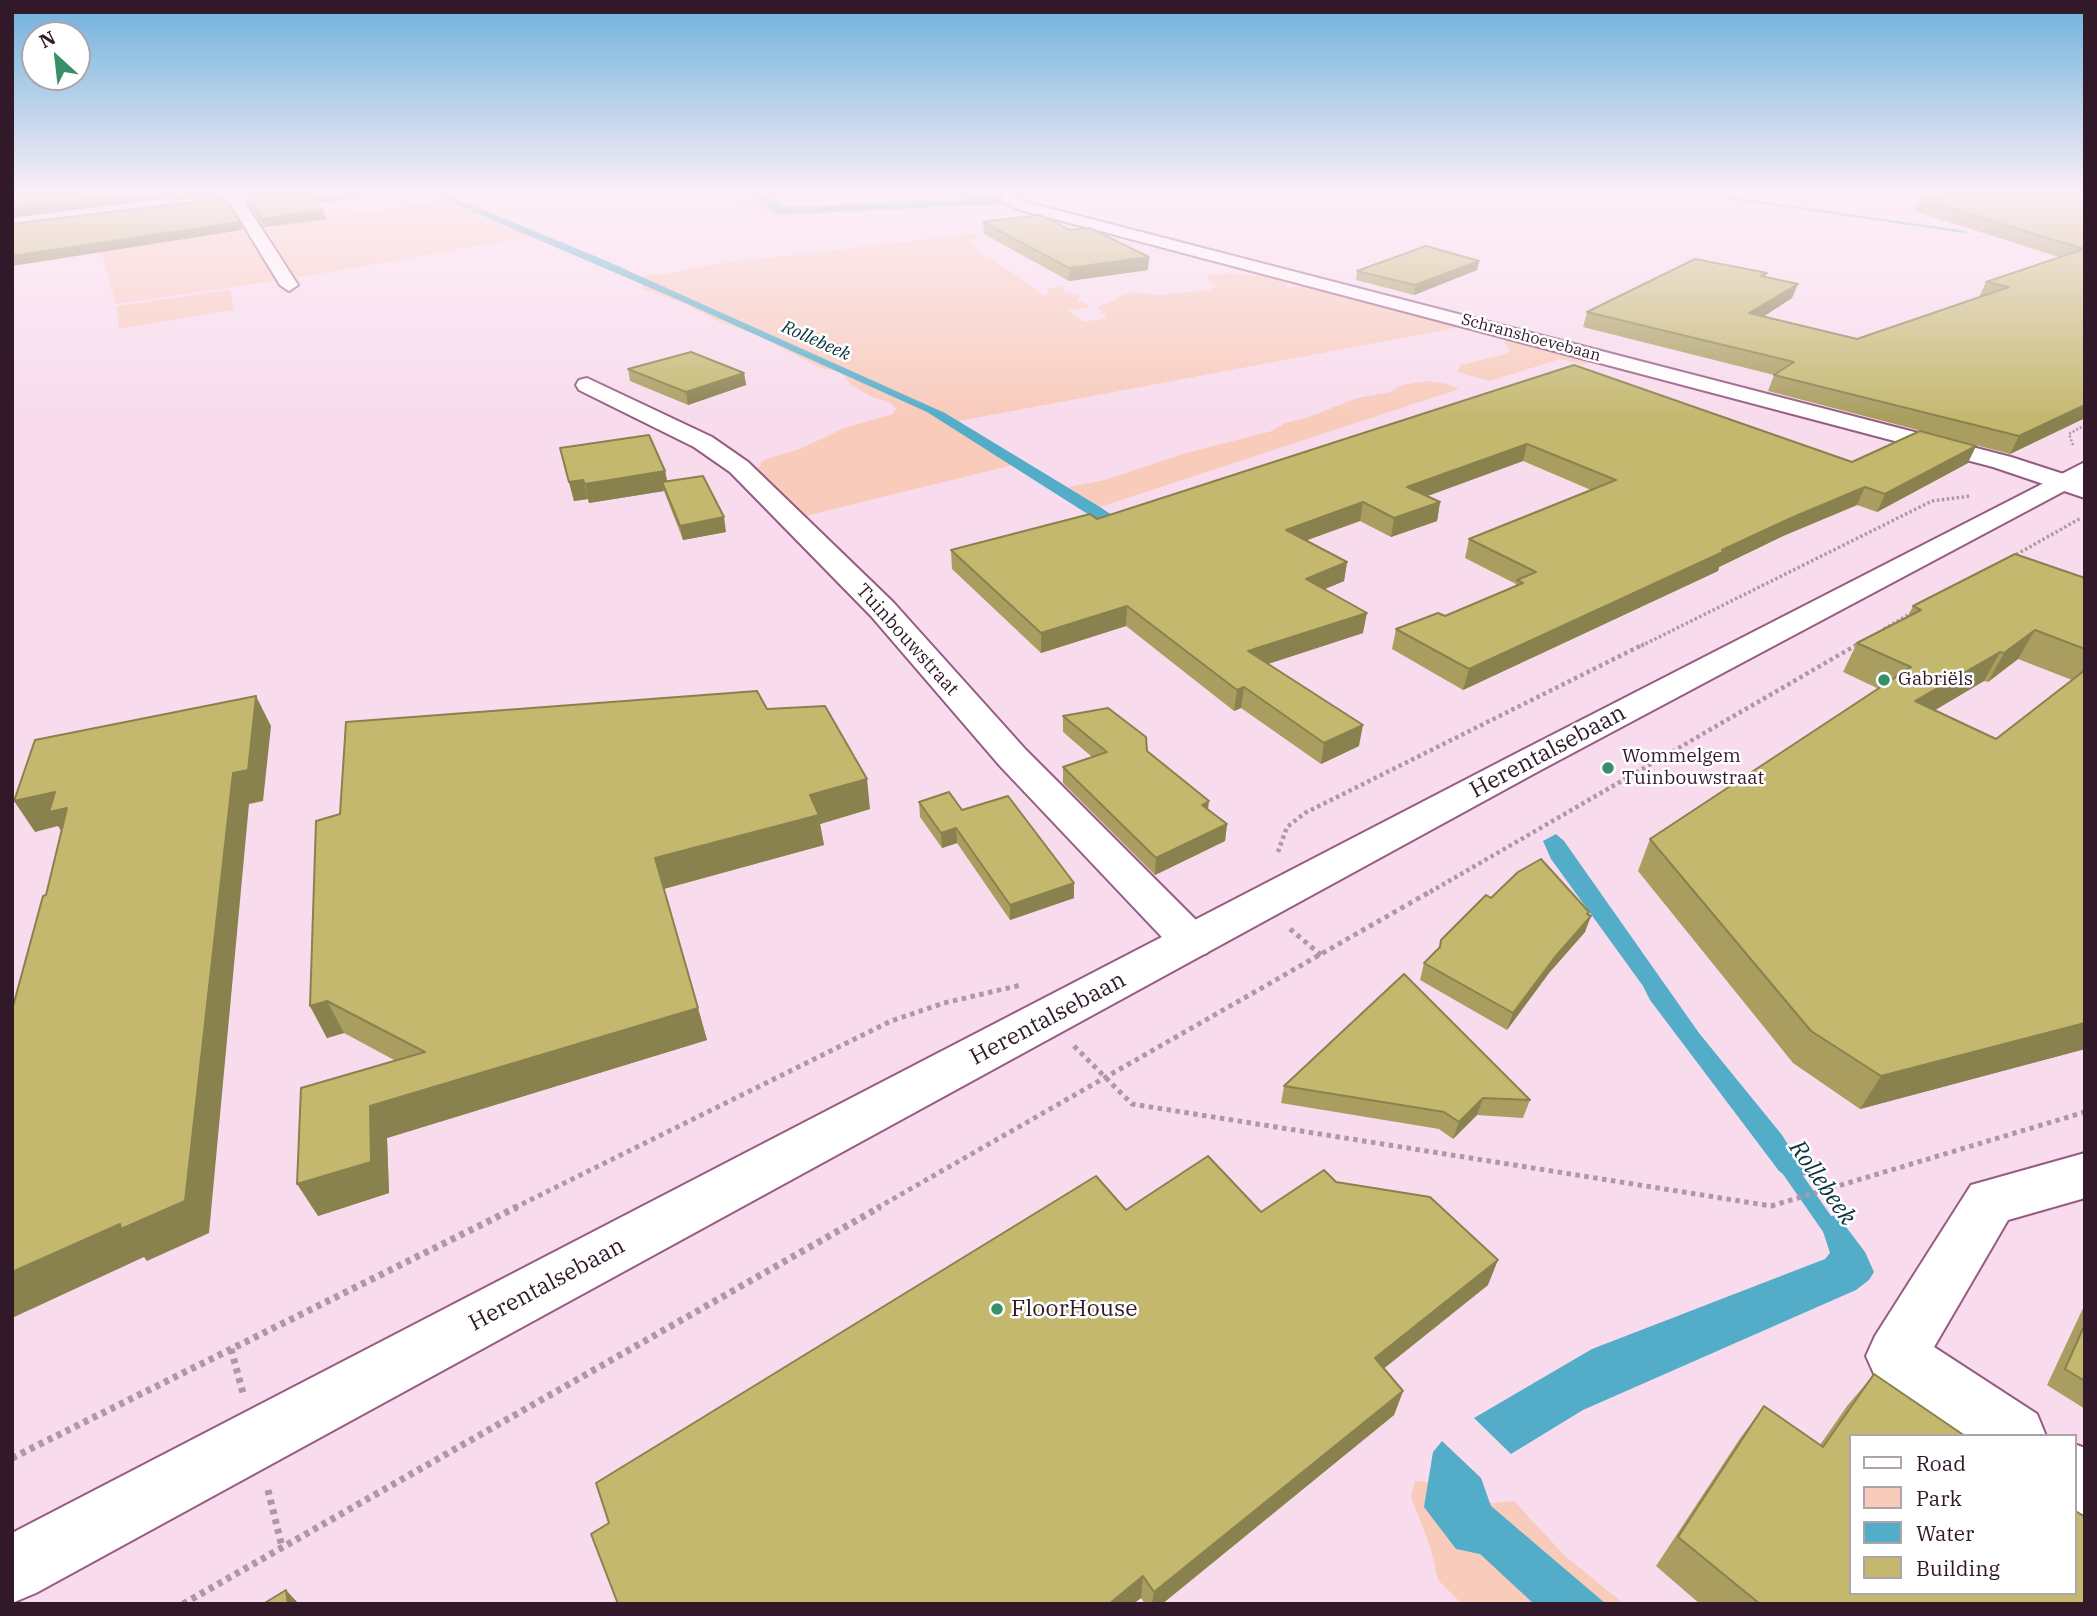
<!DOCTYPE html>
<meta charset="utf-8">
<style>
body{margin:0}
#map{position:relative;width:2097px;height:1616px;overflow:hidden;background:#f8dced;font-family:"IBM Plex Serif",serif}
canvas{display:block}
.frame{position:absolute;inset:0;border:14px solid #32192a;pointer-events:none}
.legend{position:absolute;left:1849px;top:1434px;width:228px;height:161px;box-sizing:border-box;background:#fff;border:2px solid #ada3aa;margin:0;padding:9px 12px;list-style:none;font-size:21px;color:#32192a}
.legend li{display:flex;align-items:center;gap:14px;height:35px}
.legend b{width:35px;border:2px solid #ada3aa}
.north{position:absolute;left:21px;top:21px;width:70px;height:70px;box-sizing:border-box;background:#fff;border:2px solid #ada3aa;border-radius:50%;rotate:333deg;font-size:19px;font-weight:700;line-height:28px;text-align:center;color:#32192a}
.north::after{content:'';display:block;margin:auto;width:24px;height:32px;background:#369168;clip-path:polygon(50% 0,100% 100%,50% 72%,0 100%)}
</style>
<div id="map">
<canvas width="2097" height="1616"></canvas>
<div class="frame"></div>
<ul class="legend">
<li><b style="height:9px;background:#fff"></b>Road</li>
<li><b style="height:19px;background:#f8cbbb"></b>Park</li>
<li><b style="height:19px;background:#53adc9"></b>Water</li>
<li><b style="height:19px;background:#c4b86f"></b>Building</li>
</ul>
<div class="north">N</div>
</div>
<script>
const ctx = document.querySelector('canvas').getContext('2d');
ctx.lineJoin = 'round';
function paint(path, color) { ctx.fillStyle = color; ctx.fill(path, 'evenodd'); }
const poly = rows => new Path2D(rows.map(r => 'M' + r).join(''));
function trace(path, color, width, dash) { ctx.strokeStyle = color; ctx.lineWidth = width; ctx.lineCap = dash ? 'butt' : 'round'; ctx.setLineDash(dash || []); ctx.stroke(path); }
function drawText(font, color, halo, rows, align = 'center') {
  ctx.font = font + ' "IBM Plex Serif",serif'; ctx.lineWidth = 5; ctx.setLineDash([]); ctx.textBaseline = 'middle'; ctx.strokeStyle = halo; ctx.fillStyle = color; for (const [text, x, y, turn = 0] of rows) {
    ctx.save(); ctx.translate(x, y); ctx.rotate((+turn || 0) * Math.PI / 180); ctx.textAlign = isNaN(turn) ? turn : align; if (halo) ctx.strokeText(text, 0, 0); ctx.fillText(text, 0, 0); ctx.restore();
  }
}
const green = poly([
 [746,192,787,192,779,197,781,201,785,205,796,206,882,203,915,192,1004,192,1007,203,1075,222,1068,223,1004,204,763,217,739,207,739,199],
 [446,200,534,236,301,277,116,304,101,252],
 [973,234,978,236,968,243,1046,296,1050,288,1060,286,1065,292,1080,296,1078,301,1090,305,1088,308,1067,310,1084,322,1107,318,1097,307,1116,300,1117,297,1134,292,1157,295,1211,290,1215,285,1205,276,1231,273,1278,278,1288,286,1283,289,1306,285,1471,325,959,421,947,414,934,416,1013,465,793,519,744,472,760,467,761,462,769,458,800,449,844,428,893,414,896,408,889,402,872,397,851,385,840,371,823,369,752,333,722,323,680,302,643,289,641,281,647,275,667,274,715,264],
 [230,290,234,310,119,329,117,306],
 [1515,337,1599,359,1583,365,1560,359,1490,381,1458,372,1461,365,1506,354,1510,350,1504,343,1505,340],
 [1428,381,1447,384,1459,389,1100,507,1068,487,1105,480,1186,453,1272,431,1285,423,1309,417,1357,398,1390,392,1402,385],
 [1415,1481,1461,1484,1480,1504,1514,1501,1565,1556,1624,1604,1462,1604,1438,1580,1430,1546,1411,1497]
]);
const water = poly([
 [433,192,440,192,602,259,945,413,1100,507,1170,554,1105,525,927,412,681,301,462,207],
 [758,192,775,192,771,198,787,207,955,200,972,198,976,197,975,192,999,192,1003,204,787,214,778,214,754,199],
 [1556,834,1564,841,1699,1033,1782,1135,1807,1175,1787,1177,1779,1171,1650,1000,1643,986,1551,859,1543,841],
 [1837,1215,1865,1252,1874,1272,1869,1280,1856,1290,1583,1410,1511,1454,1474,1418,1592,1349,1825,1259,1830,1253,1819,1219],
 [1442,1441,1481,1478,1491,1506,1606,1604,1534,1604,1480,1554,1456,1549,1424,1507,1433,1452]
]);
const stream = poly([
 [1680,192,1695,192,1967,231,1964,233,1680,192],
 [1784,1155,1790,1157,1838,1226,1841,1231,1838,1236,1832,1239,1826,1236,1778,1167,1776,1162,1778,1157,1784,1155]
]);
const pathFar4 = poly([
 [2073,445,2069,434,2085,425]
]);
const pathFar3 = poly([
 [2012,557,2081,518],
 [1884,629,1913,612],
 [1641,646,1932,501,1971,496],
 [1854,646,1858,644]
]);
const pathFar2 = poly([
 [1278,852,1287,827,1305,813,1644,644],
 [1430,892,1858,644]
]);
const pathFar1 = poly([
 [1290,929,1321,955],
 [1074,1046,1132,1104,1771,1206,2085,1112],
 [514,1208,891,1021,944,1003,1021,985],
 [877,1208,1433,890]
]);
const path = poly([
 [231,1349,243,1393],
 [12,1458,517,1207],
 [268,1490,282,1547],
 [183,1604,880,1207]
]);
const minor = poly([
 [287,192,280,197,244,201,298,285,289,291,280,285,230,203,174,211,166,206,174,201,243,192,287,192],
 [1000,192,1015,192,1016,196,1029,203,2011,457,2085,481,2085,498,1993,467,1017,209,1004,202,1000,192],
 [587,378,712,437,748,462,893,602,1026,750,1207,931,1214,942,1207,953,1192,958,1177,953,1000,766,871,616,730,472,694,447,579,390,576,385,579,380,587,378],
 [2085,1153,2085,1198,2008,1220,1934,1347,2037,1414,2046,1436,1961,1436,1875,1376,1866,1356,1875,1336,1971,1185,2085,1153],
 [2074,1444,2085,1448,2085,1515,2074,1511,2074,1444]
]);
const major = poly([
 [2085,462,2085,480,1539,771,36,1593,12,1603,12,1533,1513,755,2085,462]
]);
const wall = poly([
 [271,192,398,192,317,203,326,219,264,227,248,203,245,195],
 [2085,192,2085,418,2010,454,1768,391,1774,375,1583,327,1587,312,1767,273,1765,277,1792,298,1763,317,1857,339,1980,297,1979,297,1986,282,2059,257,1914,211,1919,199],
 [983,222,1148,270,1069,281,984,234],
 [1479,261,1477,270,1414,295,1356,280,1357,271],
 [1574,365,1852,462,1968,463,1877,512,1857,505,1783,536,1719,567,1718,571,1463,690,1392,649,1396,629,1445,616,1515,586,1516,584,1465,558,1469,539,1591,490,1523,461,1427,496,1440,502,1437,521,1391,537,1360,521,1306,540,1347,562,1344,581,1325,589,1363,633,1268,664,1359,746,1321,764,1241,708,1234,711,1126,626,1041,653,952,569,951,550,1097,519],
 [628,369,744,373,746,385,688,405,630,381],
 [560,448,665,471,667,481,726,532,683,540,664,491,589,503,588,499,574,501],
 [2085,578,2085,1049,1860,1109,1793,1063,1638,871,1650,839,1879,689,1843,672,1857,643,1908,616,1913,606],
 [2018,659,2072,680,1996,739,1935,710,1984,681,1988,682],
 [767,709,870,809,820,824,824,845,664,889,707,1040,387,1138,389,1193,318,1216,396,1061,344,1033,327,1038,310,1006],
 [1063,716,1147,751,1208,809,1227,824,1225,841,1155,875,1063,783,1063,767,1092,757,1063,732],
 [919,802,962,810,1074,883,1074,898,1010,920,957,843,942,848,920,817],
 [1491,898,1589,912,1585,932,1549,973,1507,1030,1420,980,1424,963,1439,948,1441,940],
 [1284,1086,1530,1100,1523,1118,1477,1115,1453,1139,1439,1129,1281,1103],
 [1336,1182,1488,1285,1384,1368,1403,1391,1394,1415,1162,1604,1145,1604,1141,1598,1133,1604,618,1604,1126,1210,1261,1212],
 [2085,1304,2085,1409,2047,1385],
 [1874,1374,2085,1604,1700,1604,1656,1566,1741,1437,1764,1406,1820,1445,1847,1406]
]);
const shadedWall = poly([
 [151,192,219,192,12,218,12,209],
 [336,192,398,192,314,204,311,196],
 [323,211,326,219,264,227,261,219],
 [240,222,243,230,12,266,12,256],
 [1149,257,1148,270,1069,281,1069,268],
 [1479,261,1477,270,1414,295,1415,285],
 [1798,284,1792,298,1744,329,1749,313],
 [744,373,746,385,688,405,686,392],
 [2085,405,2085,418,2010,454,2019,436],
 [1527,444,1523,461,1403,505,1407,487],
 [1976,446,1968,463,1877,512,1885,494],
 [665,471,669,490,662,482,664,491,589,503,585,484],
 [583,480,588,499,574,501,569,482],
 [1865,487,1857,505,1783,536,1719,567,1718,571,1463,690,1469,669,1791,518],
 [1363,502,1360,521,1283,549,1286,530],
 [1440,502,1437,521,1391,537,1394,518],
 [724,517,726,532,683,540,680,526],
 [1347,562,1344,581,1303,598,1306,579],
 [1127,606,1126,626,1041,653,1041,633],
 [1367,613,1363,633,1246,671,1248,651],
 [2035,630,2018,659,1988,682,2004,653],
 [2000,652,1984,681,1900,731,1915,701],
 [1244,687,1241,708,1234,711,1237,690],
 [256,696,271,726,263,801,249,804,209,1233,147,1261,144,1257,12,1318,12,1272,233,773],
 [1363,725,1359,746,1321,764,1324,743],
 [867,779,870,809,820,824,824,845,663,889,655,858,810,795],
 [55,792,67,808,69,843,58,826,35,832,14,801],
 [1209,801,1207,818,1202,805],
 [1227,824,1225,841,1155,875,1156,858],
 [956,828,957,843,942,848,941,833],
 [1074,883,1074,898,1010,920,1010,905],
 [1589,912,1584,924,1591,916,1585,932,1549,973,1507,1030,1513,1013],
 [327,1001,344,1033,327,1038,310,1006],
 [698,1008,707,1040,387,1138,389,1193,318,1216,297,1184,370,1106],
 [2085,1023,2085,1049,1860,1109,1881,1076],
 [1483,1098,1477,1115,1453,1139,1459,1122],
 [1498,1260,1488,1285,1367,1382,1375,1358],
 [1403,1391,1394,1415,1162,1604,1152,1604,1154,1592],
 [1143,1576,1141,1598,1133,1604,1109,1604],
 [286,1590,299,1604,288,1604]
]);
const building = poly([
 [12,192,151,192,12,209,12,192],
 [271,192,336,192,311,196,323,211,261,219,245,195,271,192],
 [1988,192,2085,192,2085,405,2019,436,1774,375,1794,362,1587,312,1695,259,1767,273,1761,276,1798,284,1749,313,1857,339,2009,287,1986,282,2084,249,1919,199,1988,192],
 [225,198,240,222,12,256,12,224,225,198],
 [1040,215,1070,230,1090,228,1149,257,1069,268,983,222,1040,215],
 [1426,246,1479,261,1415,285,1357,271,1426,246],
 [691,352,744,373,686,392,628,369,691,352],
 [1574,365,1852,462,1920,431,1976,446,1885,494,1865,487,1791,518,1722,550,1725,551,1469,669,1396,629,1438,613,1445,616,1523,583,1517,580,1536,572,1469,539,1616,480,1527,444,1407,487,1440,502,1394,518,1363,502,1286,530,1347,562,1306,579,1367,613,1248,651,1363,725,1324,743,1244,687,1237,690,1127,606,1041,633,951,550,1090,514,1097,519,1574,365],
 [649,435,665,471,585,484,583,480,569,482,560,448,649,435],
 [703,476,724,517,680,526,662,482,703,476],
 [2015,554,2085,578,2085,649,2035,630,2004,653,2000,652,1915,701,1996,739,2085,670,2085,1023,1881,1076,1811,1031,1650,839,1911,667,1857,643,1921,610,1913,606,2015,554],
 [757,691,767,709,825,706,867,779,810,795,819,815,655,858,698,1008,370,1106,371,1162,297,1184,301,1088,425,1052,327,1001,310,1006,316,821,340,814,346,722,757,691],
 [256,696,248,770,233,773,185,1201,121,1229,120,1224,12,1272,12,1010,43,896,46,895,67,808,49,812,55,792,14,801,35,740,256,696],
 [1108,708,1146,737,1147,751,1209,801,1202,805,1227,824,1156,858,1063,767,1107,752,1063,716,1108,708],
 [949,792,962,810,1008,796,1074,883,1010,905,956,828,941,833,919,802,949,792],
 [1541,859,1589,912,1587,914,1591,916,1555,957,1513,1013,1424,963,1440,947,1441,940,1486,895,1491,898,1518,872,1541,859],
 [1404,974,1530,1100,1483,1098,1459,1122,1444,1112,1284,1086,1404,974],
 [1208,1156,1261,1212,1324,1170,1336,1182,1430,1197,1498,1260,1375,1358,1403,1391,1154,1592,1143,1576,1109,1604,618,1604,591,1534,609,1523,596,1483,1096,1176,1126,1210,1208,1156],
 [2085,1324,2085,1381,2065,1369,2085,1324],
 [1874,1374,1965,1436,1850,1436,1850,1593,2074,1593,2074,1510,2085,1517,2085,1604,1760,1604,1678,1537,1764,1406,1823,1447,1874,1374],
 [286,1590,288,1604,263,1604,286,1590]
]);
const markers = [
 [1884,680,7,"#369168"],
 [1608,768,7,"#369168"],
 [997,1309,7,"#369168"]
];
const farStreetnames = [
 ["Schranshoevebaan",1531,338,15]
];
const farWaternames = [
 ["Rollebeek",816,341,24]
];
const streetNames = [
 ["Tuinbouwstraat",907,640,48]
];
const poiNames = [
 ["Gabriëls",1898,680],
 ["Wommelgem",1622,757],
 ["Tuinbouwstraat",1622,779]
];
const nearStreetnames = [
 ["Herentalsebaan",1548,752,-28],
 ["Herentalsebaan",1048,1019,-28],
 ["Herentalsebaan",547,1285,-28]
];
const nearPoinames = [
 ["FloorHouse",1011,1309]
];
const nearWaternames = [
 ["Rollebeek",1822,1183,55]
];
paint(green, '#f8cbbb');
paint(water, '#53adc9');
paint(stream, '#53adc9');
trace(minor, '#975b83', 4);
trace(major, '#975b83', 4);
trace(pathFar4, '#b196a7', 2.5, [2, 2]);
trace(pathFar3, '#b196a7', 3.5, [2.5, 2.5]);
trace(pathFar2, '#b196a7', 4.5, [3.5, 3.5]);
trace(pathFar1, '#b196a7', 5, [4.5, 4.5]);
trace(path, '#b196a7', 7, [5, 5]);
paint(minor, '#fff');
paint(major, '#fff');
paint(wall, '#a99e5f');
paint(shadedWall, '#89814e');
paint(building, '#c4b86f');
trace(building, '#89814e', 2);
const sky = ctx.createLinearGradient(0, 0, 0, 419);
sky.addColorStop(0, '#6cb1dc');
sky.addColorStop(0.46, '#fceff7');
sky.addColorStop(1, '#fceff700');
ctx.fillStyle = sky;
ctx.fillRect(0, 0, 2097, 419);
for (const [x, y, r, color] of markers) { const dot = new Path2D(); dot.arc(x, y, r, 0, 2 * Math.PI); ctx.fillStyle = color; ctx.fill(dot); trace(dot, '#fff', 2.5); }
drawText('16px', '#32192a', '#fff', farStreetnames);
drawText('italic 18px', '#07333f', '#fff', farWaternames);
drawText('19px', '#32192a', '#fff', streetNames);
drawText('19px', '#32192a', '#fff', poiNames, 'left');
drawText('23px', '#32192a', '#fff', nearStreetnames);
drawText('23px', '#32192a', '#fff', nearPoinames, 'left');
drawText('italic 24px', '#07333f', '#fff', nearWaternames);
</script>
